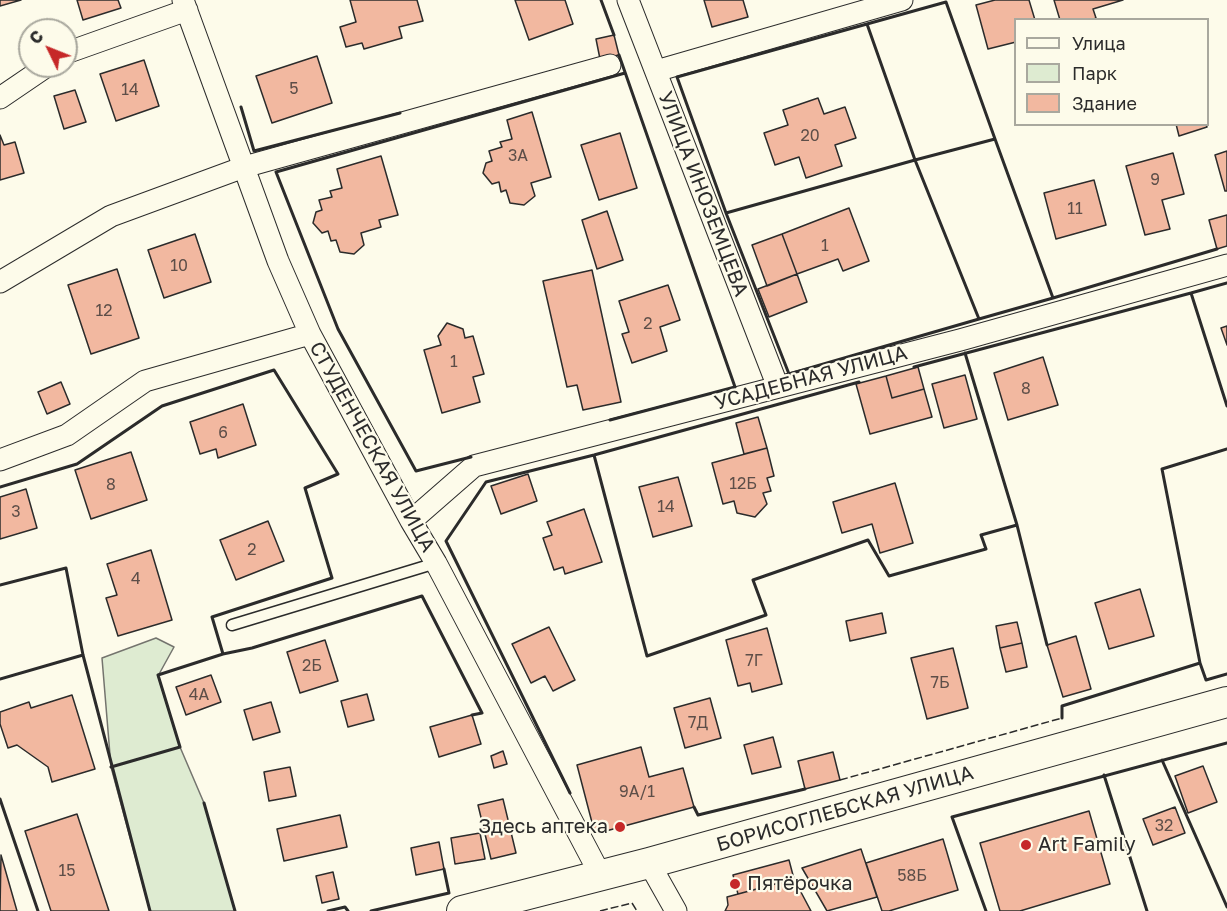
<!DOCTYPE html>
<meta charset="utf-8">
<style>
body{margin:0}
#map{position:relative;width:1227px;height:911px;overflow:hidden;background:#fdfbea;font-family:"Golos Text",sans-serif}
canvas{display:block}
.legend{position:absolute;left:1014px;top:18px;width:195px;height:108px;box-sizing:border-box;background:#fdfbea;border:2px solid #a9a89e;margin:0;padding:8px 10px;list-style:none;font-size:18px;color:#2b2b2b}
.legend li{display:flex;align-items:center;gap:12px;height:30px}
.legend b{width:30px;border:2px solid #a9a89e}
.north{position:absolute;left:18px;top:18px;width:60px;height:60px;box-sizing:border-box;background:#fdfbea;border:2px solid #a9a89e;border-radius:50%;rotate:313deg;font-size:16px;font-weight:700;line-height:24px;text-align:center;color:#2b2b2b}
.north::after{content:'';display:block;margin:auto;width:21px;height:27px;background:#c62828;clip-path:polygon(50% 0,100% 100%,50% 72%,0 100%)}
</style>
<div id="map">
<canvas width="1227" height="911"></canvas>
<ul class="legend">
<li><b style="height:8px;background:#fdfbea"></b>Улица</li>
<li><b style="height:16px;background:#deebd1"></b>Парк</li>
<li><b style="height:16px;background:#f2b8a0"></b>Здание</li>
</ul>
<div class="north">С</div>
</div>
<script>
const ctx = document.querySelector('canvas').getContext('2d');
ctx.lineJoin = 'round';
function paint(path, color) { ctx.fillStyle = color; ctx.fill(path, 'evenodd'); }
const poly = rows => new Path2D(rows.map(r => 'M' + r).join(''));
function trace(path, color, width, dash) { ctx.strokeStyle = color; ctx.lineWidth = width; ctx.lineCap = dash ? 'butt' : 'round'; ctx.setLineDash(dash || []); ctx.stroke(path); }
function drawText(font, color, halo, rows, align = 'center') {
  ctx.font = font + ' "Golos Text",sans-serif'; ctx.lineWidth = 4.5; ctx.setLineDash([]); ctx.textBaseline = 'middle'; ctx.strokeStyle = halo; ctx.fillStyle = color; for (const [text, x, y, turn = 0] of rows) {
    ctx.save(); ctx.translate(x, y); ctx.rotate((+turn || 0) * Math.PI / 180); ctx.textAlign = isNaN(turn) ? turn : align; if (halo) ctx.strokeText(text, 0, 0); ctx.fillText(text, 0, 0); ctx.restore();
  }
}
const green = poly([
 [156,638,174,647,158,676,180,747,204,803,235,911,150,911,111,767,102,658,156,638]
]);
const building = poly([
 [0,0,21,0,0,6,0,0],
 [77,0,118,0,121,8,83,20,77,0],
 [350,0,417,0,423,21,399,27,402,38,364,49,362,43,346,47,340,27,356,22,350,0],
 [515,0,565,0,573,24,529,40,515,0],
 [704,0,743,0,748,17,712,27,704,0],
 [995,0,1029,0,1035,20,1016,20,1016,42,988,49,976,5,995,0],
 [1054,0,1123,0,1093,9,1096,18,1091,20,1060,20,1054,0],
 [614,35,619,55,600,59,596,39,614,35],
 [317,56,332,103,272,123,256,76,317,56],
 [144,60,159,106,116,121,100,74,144,60],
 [75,90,86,122,64,129,54,96,75,90],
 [818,98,824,114,845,107,856,138,835,145,842,166,806,178,799,157,775,165,764,133,788,125,783,110,818,98],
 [532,112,551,177,531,183,535,196,524,205,510,203,506,190,501,192,499,182,492,184,483,173,486,163,492,161,489,151,502,147,500,142,512,139,507,120,532,112],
 [1176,124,1206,124,1207,127,1179,136,1176,124],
 [620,133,637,188,599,200,581,145,620,133],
 [0,135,4,145,15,142,24,173,0,180,0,135],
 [1227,151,1227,191,1225,191,1215,155,1227,151],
 [1173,153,1184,194,1162,200,1170,229,1145,235,1126,166,1173,153],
 [381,156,398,215,379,220,381,227,361,233,364,245,354,254,340,252,336,240,331,241,328,231,322,233,313,223,316,212,322,210,319,200,332,197,330,191,342,188,337,169,381,156],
 [1094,180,1106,225,1056,239,1044,193,1094,180],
 [849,208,869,261,843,271,838,259,797,274,782,234,849,208],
 [607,211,623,260,597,269,582,220,607,211],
 [1227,215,1227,246,1217,249,1209,220,1227,215],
 [195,234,211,282,164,298,148,250,195,234],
 [782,234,797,274,767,286,752,245,782,234],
 [117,269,139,338,91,354,68,285,117,269],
 [592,270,621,402,583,410,577,385,567,387,543,281,592,270],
 [797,274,807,302,769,317,758,289,797,274],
 [668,285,680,320,660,327,667,351,632,363,622,334,629,332,619,301,668,285],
 [447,323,463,329,465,338,473,336,484,374,473,377,480,402,442,413,424,350,441,345,438,336,447,323],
 [1227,326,1227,345,1221,328,1227,326],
 [1043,357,1058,405,1008,420,994,373,1043,357],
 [918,367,924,389,892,398,886,376,918,367],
 [965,375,977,419,944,428,932,384,965,375],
 [886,376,892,398,924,389,932,417,870,434,856,384,886,376],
 [61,382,70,404,47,414,38,392,61,382],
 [243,404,256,445,218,458,216,449,200,454,190,422,243,404],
 [758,417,767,448,744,454,736,423,758,417],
 [767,448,774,476,767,478,771,491,763,493,767,504,755,517,737,513,734,501,723,504,712,463,767,448],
 [131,452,147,500,91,519,75,470,131,452],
 [528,474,537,501,501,514,491,486,528,474],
 [678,477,692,526,653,537,639,487,678,477],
 [895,483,913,543,880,553,872,524,842,533,833,502,895,483],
 [26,489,37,528,0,539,0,497,26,489],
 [584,509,602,562,565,574,563,567,554,570,543,538,552,535,547,522,584,509],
 [268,521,284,561,236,580,220,540,268,521],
 [151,550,172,620,118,636,106,598,117,595,107,564,151,550],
 [1140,589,1154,636,1109,649,1095,603,1140,589],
 [882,613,886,633,850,641,846,621,882,613],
 [1017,622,1022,643,1000,648,996,626,1017,622],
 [549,627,575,680,553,691,545,676,531,683,512,644,549,627],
 [767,628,782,684,752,692,750,683,738,686,726,640,767,628],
 [1076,636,1091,689,1063,697,1047,645,1076,636],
 [325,640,338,681,300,693,287,652,325,640],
 [1022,643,1027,667,1006,672,1000,648,1022,643],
 [953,648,968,708,927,719,911,658,953,648],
 [211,675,221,702,186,715,176,687,211,675],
 [367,694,374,720,348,727,341,701,367,694],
 [72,695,95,769,52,782,48,767,17,745,8,748,0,724,0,712,29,702,31,708,72,695],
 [710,698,721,738,685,748,674,708,710,698],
 [271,702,280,732,253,740,244,710,271,702],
 [472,715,481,744,439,757,430,727,472,715],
 [773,737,781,767,752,774,744,745,773,737],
 [641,747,649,777,683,768,694,807,595,834,577,765,641,747],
 [503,751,507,764,494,768,491,756,503,751],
 [833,752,840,780,805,789,798,761,833,752],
 [1203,766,1217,802,1188,813,1175,776,1203,766],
 [290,767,296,796,269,801,264,772,290,767],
 [503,799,516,853,491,859,478,805,503,799],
 [1175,807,1185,833,1153,845,1143,819,1175,807],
 [1089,811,1110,884,1020,911,1000,911,980,843,1089,811],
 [77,814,109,911,51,911,25,831,77,814],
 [340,815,347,847,284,861,277,829,340,815],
 [480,833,485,859,455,864,451,838,480,833],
 [943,839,958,890,889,911,882,911,866,863,943,839],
 [439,842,444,869,416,875,411,848,439,842],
 [861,849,877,897,827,911,802,868,861,849],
 [1,855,17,911,0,911,1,855],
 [789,860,794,879,738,894,733,875,789,860],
 [333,872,339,899,322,903,316,876,333,872],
 [794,879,811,911,725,911,728,905,727,897,794,879]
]);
const lane = poly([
 [232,625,436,563]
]);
const street = poly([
 [183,0,278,261,310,334,411,521,436,563,601,876],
 [628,0,778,387],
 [66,53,187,10],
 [656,71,902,0],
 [0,98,47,66],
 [0,282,111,216,244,167,610,65],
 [0,460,67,435,145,381,310,334],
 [411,521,474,466,960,340,1227,265],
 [649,863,676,911]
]);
const secondary = poly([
 [462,911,649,863,1227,702]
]);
const fence = poly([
 [840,780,1062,718],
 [600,911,632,903,637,911]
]);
const wall = poly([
 [601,0,614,35],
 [241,107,254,151,400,113],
 [726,213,789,374,979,319,915,160,995,139,946,2,928,7,867,24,677,77,726,213,915,160,867,24],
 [1227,283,1191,293,1227,406],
 [1053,298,1217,249],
 [979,319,1053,298,995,139],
 [914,367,1191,293],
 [610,420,735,387,619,55],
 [594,455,647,656,766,615,753,580,868,540,889,576,986,549,981,535,1017,525,965,353],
 [471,457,416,471,338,329,276,172,625,73],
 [0,487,77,464,162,406,274,370,338,474,305,488,332,578,212,617,223,654,252,648,422,596,482,713,472,715],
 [1017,525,1047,645],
 [0,585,66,568,83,655,150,911],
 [1200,663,1206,680,1227,674],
 [0,679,83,655],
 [1062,718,1062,706,1200,663,1162,469,1227,449],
 [1162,760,1227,907],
 [111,767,180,747,158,675,223,654],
 [1104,775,1147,911],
 [570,793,446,541,486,482,594,455,859,382],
 [0,799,38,911],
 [204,803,235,911],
 [694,807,698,815,805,789],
 [328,911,345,907,348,911],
 [371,911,449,893,444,869],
 [986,911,952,817,1227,743]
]);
const markers = [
 [620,827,6,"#c62828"],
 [1026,845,6,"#c62828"],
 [735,884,6,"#c62828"]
];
const numberNames = [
 ["5",294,89],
 ["14",130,90],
 ["20",810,136],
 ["3А",518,156],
 ["9",1155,180],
 ["11",1075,209],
 ["1",825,246],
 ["10",179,266],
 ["12",104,311],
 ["2",648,324],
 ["1",454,362],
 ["8",1026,389],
 ["6",223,433],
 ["12Б",743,484],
 ["8",111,485],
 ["14",666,507],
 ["3",16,512],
 ["2",252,550],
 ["4",136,579],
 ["7Г",754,661],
 ["2Б",312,666],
 ["7Б",940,683],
 ["4А",199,695],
 ["7Д",698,723],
 ["9А/1",637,792],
 ["32",1164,826],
 ["15",67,871],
 ["58Б",912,876]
];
const streetNames = [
 ["УЛИЦА ИНОЗЕМЦЕВА",703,194,69],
 ["УСАДЕБНАЯ УЛИЦА",811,378,-15],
 ["СТУДЕНЧЕСКАЯ УЛИЦА",372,447,61],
 ["БОРИСОГЛЕБСКАЯ УЛИЦА",845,809,-16]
];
const poiNames = [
 ["Здесь аптека",608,827,"right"],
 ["Art Family",1038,845],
 ["Пятёрочка",747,884]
];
paint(green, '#deebd1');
trace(green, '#74746e', 1.5);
paint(building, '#f2b8a0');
trace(building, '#2b2b2b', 1.5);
trace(lane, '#2b2b2b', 13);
trace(street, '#2b2b2b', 23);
trace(secondary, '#2b2b2b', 32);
trace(lane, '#fdfbea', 10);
trace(street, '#fdfbea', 21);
trace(secondary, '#fdfbea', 30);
trace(fence, '#2b2b2b', 1.5, [8, 3]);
trace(wall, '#2b2b2b', 3);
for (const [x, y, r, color] of markers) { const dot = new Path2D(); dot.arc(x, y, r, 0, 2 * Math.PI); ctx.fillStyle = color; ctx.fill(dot); trace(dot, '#fdfbea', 2); }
drawText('16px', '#5d4e48', null, numberNames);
drawText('20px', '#2b2b2b', '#fdfbea', streetNames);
drawText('20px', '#2b2b2b', '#fdfbea', poiNames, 'left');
</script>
